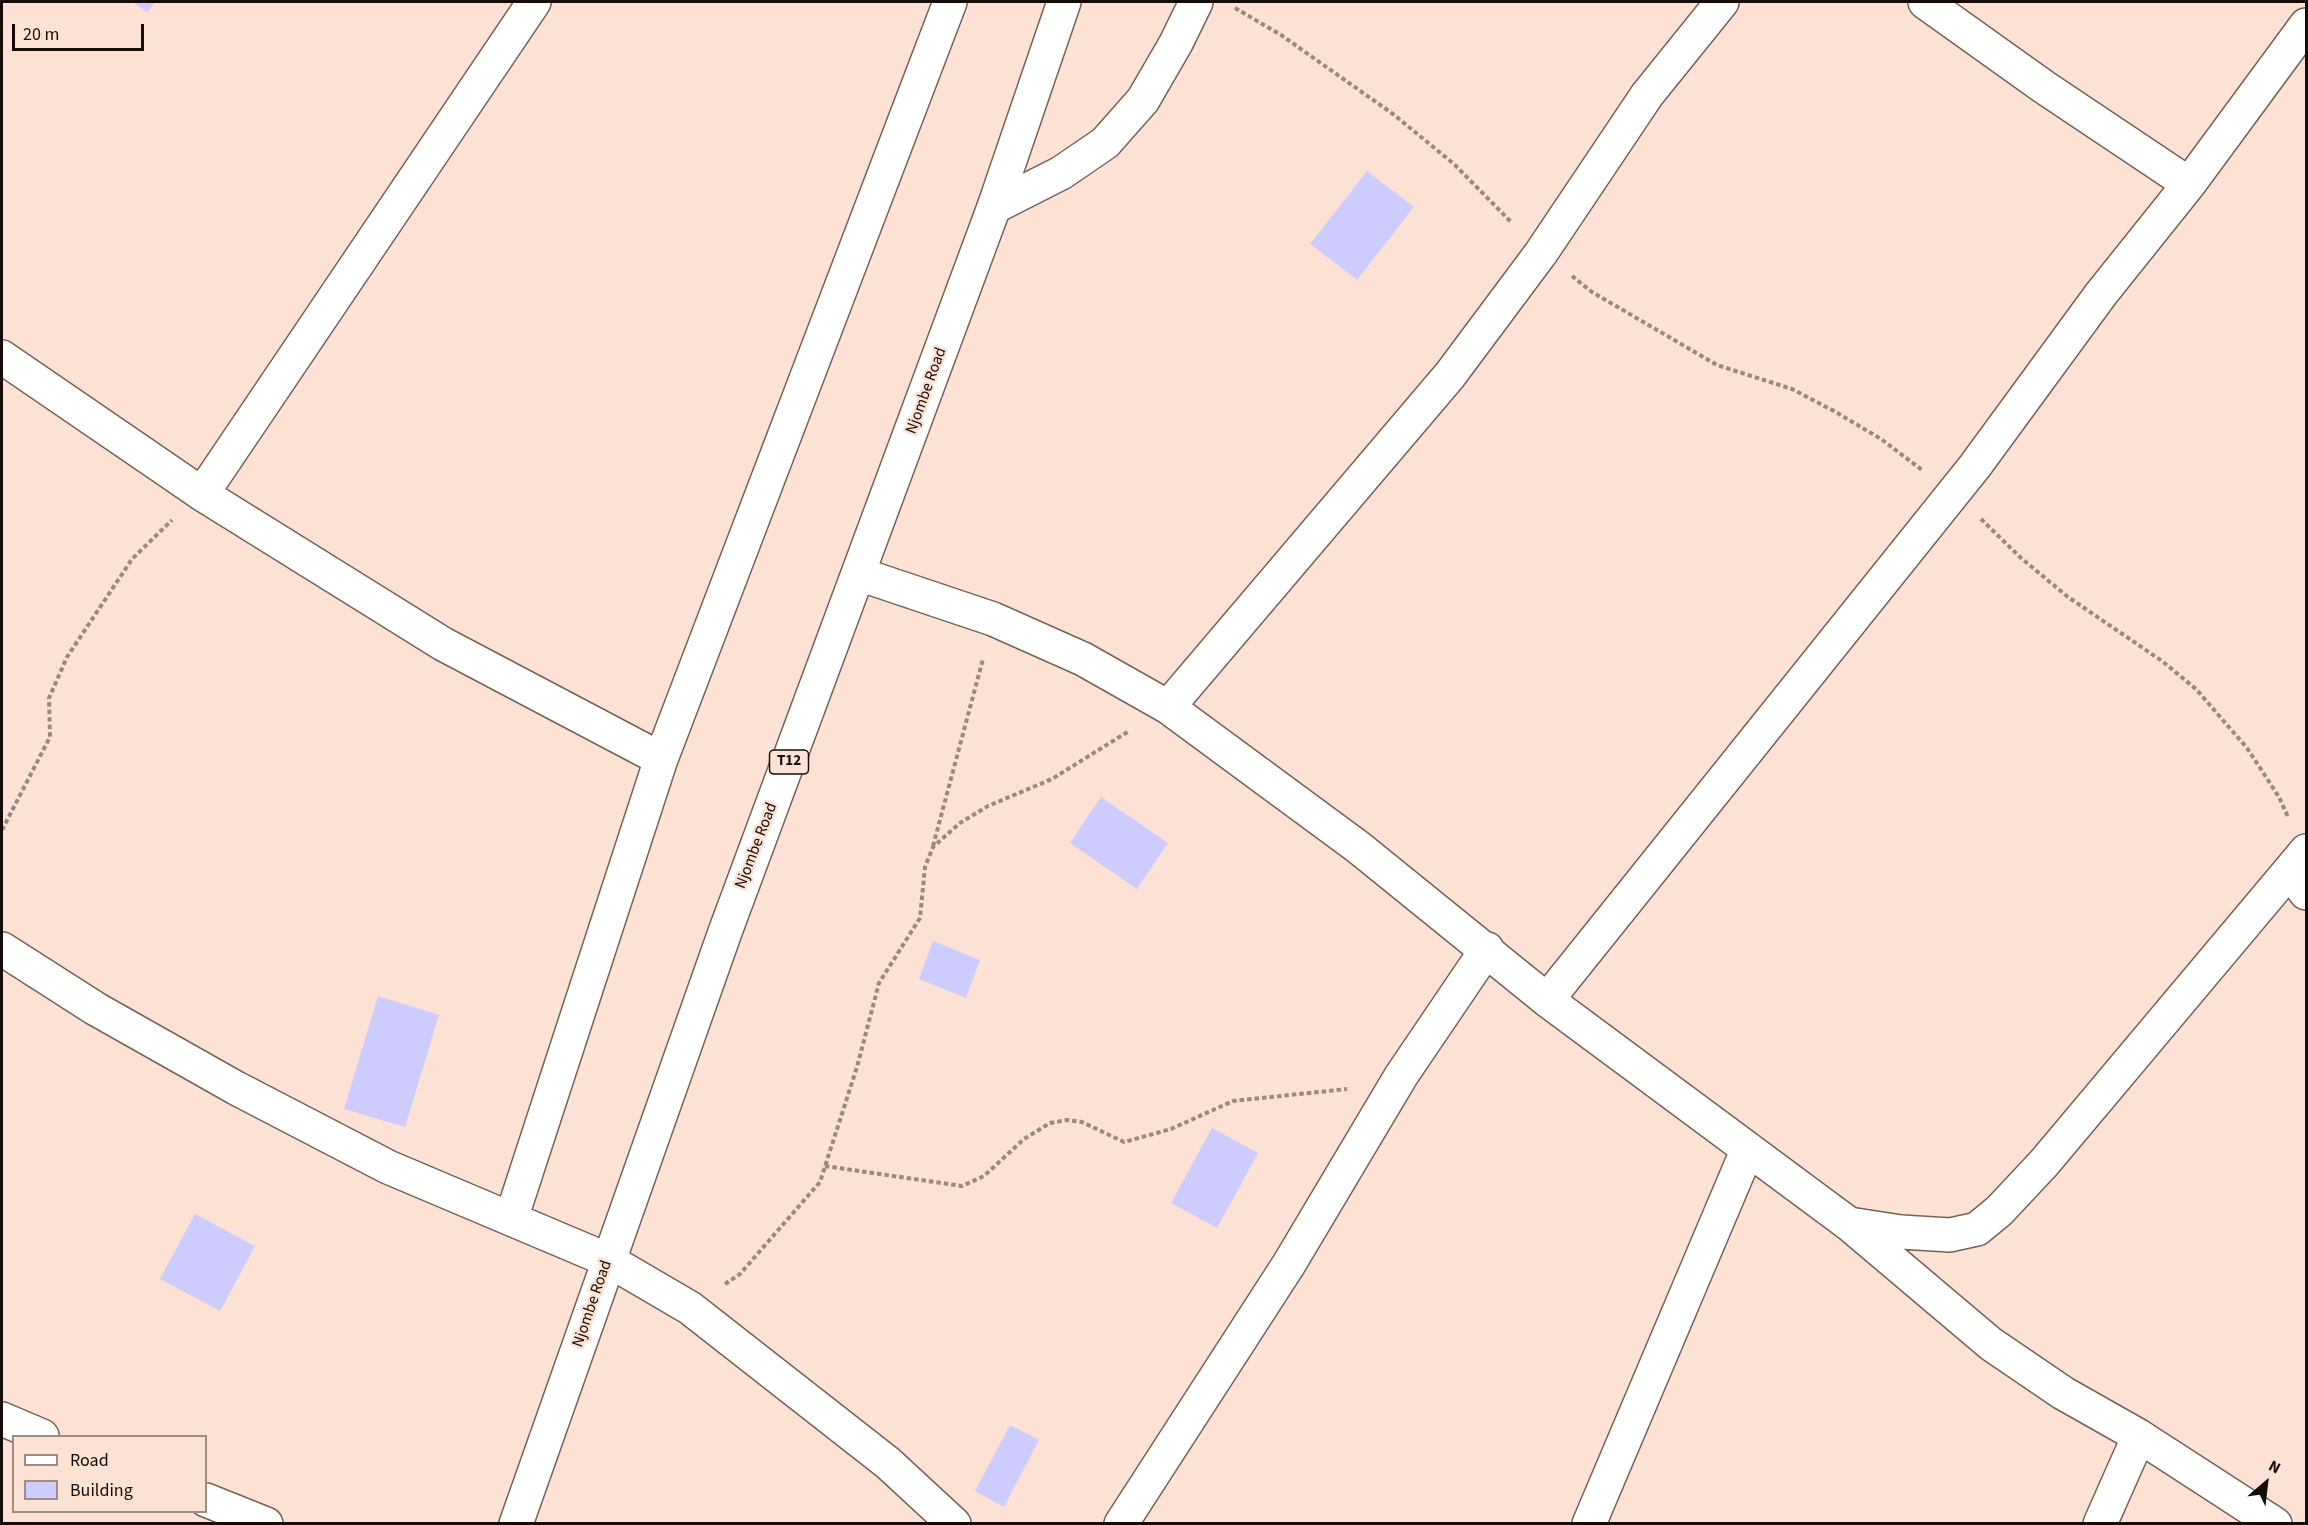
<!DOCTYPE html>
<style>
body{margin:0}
#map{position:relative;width:2308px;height:1525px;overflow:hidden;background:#fbe2d4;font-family:"Source Sans 3",sans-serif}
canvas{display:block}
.frame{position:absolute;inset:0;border:3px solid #160c07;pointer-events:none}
.legend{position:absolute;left:12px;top:1435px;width:195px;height:78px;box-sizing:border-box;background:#fbe2d4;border:2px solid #9f8c82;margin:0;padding:8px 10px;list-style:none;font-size:18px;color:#160c07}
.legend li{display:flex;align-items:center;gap:12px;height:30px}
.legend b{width:30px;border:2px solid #9f8c82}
.north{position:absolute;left:2236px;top:1453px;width:60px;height:60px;-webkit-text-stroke:4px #fbe2d4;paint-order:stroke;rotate:28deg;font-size:16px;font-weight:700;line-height:24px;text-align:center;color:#160c07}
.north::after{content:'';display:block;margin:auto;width:21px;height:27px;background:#160c07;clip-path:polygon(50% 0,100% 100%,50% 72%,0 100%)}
.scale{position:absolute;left:12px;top:24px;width:132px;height:27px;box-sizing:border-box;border:3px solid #160c07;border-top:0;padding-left:8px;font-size:18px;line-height:21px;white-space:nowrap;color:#160c07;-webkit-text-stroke:4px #fbe2d4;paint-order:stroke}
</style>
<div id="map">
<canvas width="2308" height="1525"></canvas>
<div class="frame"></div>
<ul class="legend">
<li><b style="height:8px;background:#fff"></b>Road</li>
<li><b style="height:16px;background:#cecbfe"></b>Building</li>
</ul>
<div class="north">N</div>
<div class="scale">20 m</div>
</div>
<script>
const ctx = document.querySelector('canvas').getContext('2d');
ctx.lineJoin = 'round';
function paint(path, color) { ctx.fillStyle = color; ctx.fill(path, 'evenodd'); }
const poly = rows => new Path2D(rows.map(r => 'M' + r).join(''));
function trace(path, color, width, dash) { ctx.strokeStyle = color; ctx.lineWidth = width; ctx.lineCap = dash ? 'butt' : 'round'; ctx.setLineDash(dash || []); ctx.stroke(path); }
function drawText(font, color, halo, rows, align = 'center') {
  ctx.font = font + ' "Source Sans 3",sans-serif'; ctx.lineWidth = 5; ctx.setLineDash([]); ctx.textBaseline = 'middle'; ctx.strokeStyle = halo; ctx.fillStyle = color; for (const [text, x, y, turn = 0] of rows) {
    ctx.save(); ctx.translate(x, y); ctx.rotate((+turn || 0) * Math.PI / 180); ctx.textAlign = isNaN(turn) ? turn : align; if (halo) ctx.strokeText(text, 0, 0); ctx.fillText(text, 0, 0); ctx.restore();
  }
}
const building = poly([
 [133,2,155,2,147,12],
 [1367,171,1414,207,1357,280,1310,244],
 [1101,797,1168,843,1137,889,1070,843],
 [933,941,980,960,966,998,919,979],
 [378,996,439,1015,405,1127,344,1109],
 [1212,1128,1258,1153,1217,1228,1171,1203],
 [195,1214,255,1246,220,1311,160,1279],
 [1010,1425,1039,1440,1004,1507,975,1491]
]);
const path = poly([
 [1235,8,1281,35,1393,114,1454,164,1512,223],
 [1572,276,1592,292,1717,365,1792,389,1834,411,1881,439,1922,470],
 [1981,519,2021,558,2068,597,2162,661,2196,689,2247,748,2279,797,2288,817],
 [2,830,50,737,49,698,67,657,132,559,172,520],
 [933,846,983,659],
 [825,1166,962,1186,984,1176,1024,1139,1050,1123,1067,1120,1082,1122,1124,1142,1171,1129,1233,1101,1347,1089],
 [725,1284,740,1274,820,1182,857,1067,879,983,920,918,925,867,933,847,960,823,988,806,1052,779,1129,731]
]);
const minor = poly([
 [1925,2,2044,87,2189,184],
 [994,207,1061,173,1105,143,1143,100,1176,43,1196,2],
 [2,357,202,494,443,644,661,759],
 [202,494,534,2],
 [859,574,993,619,1083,659,1168,707,1358,847,1547,1000,1849,1224,1991,1344,2063,1393,2139,1436,2275,1524],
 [1168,707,1450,375,1541,253,1647,95,1722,2],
 [2290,872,2306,893],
 [2,949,96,1009,236,1088,388,1167,608,1260,690,1308,888,1463,954,1524],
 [1547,1000,1975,466,2101,294,2189,184,2306,25],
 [511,1219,661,759,950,2],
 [1849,1224,1901,1232,1950,1235,1977,1229,1999,1211,2044,1163,2306,851],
 [2,1419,42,1436],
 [206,1500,266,1524],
 [1121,1524,1289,1264,1401,1076,1487,949],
 [1589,1524,1747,1151],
 [2100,1524,2139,1436]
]);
const trunk = poly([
 [516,1524,725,932,994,207,1064,2]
]);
const shields = [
 [789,762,39]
];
const shieldNames = [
 ["T12",789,762]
];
const streetNames = [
 ["Njombe Road",927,391,-70],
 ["Njombe Road",757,846,-69],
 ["Njombe Road",593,1304,-71]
];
paint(building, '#cecbfe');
trace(minor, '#7b6152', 36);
trace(trunk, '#7b6152', 36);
trace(path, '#9b887e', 4, [4.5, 3]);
trace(minor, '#fff', 33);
trace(trunk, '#fff', 33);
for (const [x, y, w] of shields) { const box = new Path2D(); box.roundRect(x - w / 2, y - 12, w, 24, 4.5); ctx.fillStyle = '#fbe2d4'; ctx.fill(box); trace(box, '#160c07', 1.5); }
drawText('bold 15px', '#160c07', null, shieldNames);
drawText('16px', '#160c07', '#fbe2d4', streetNames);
</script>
